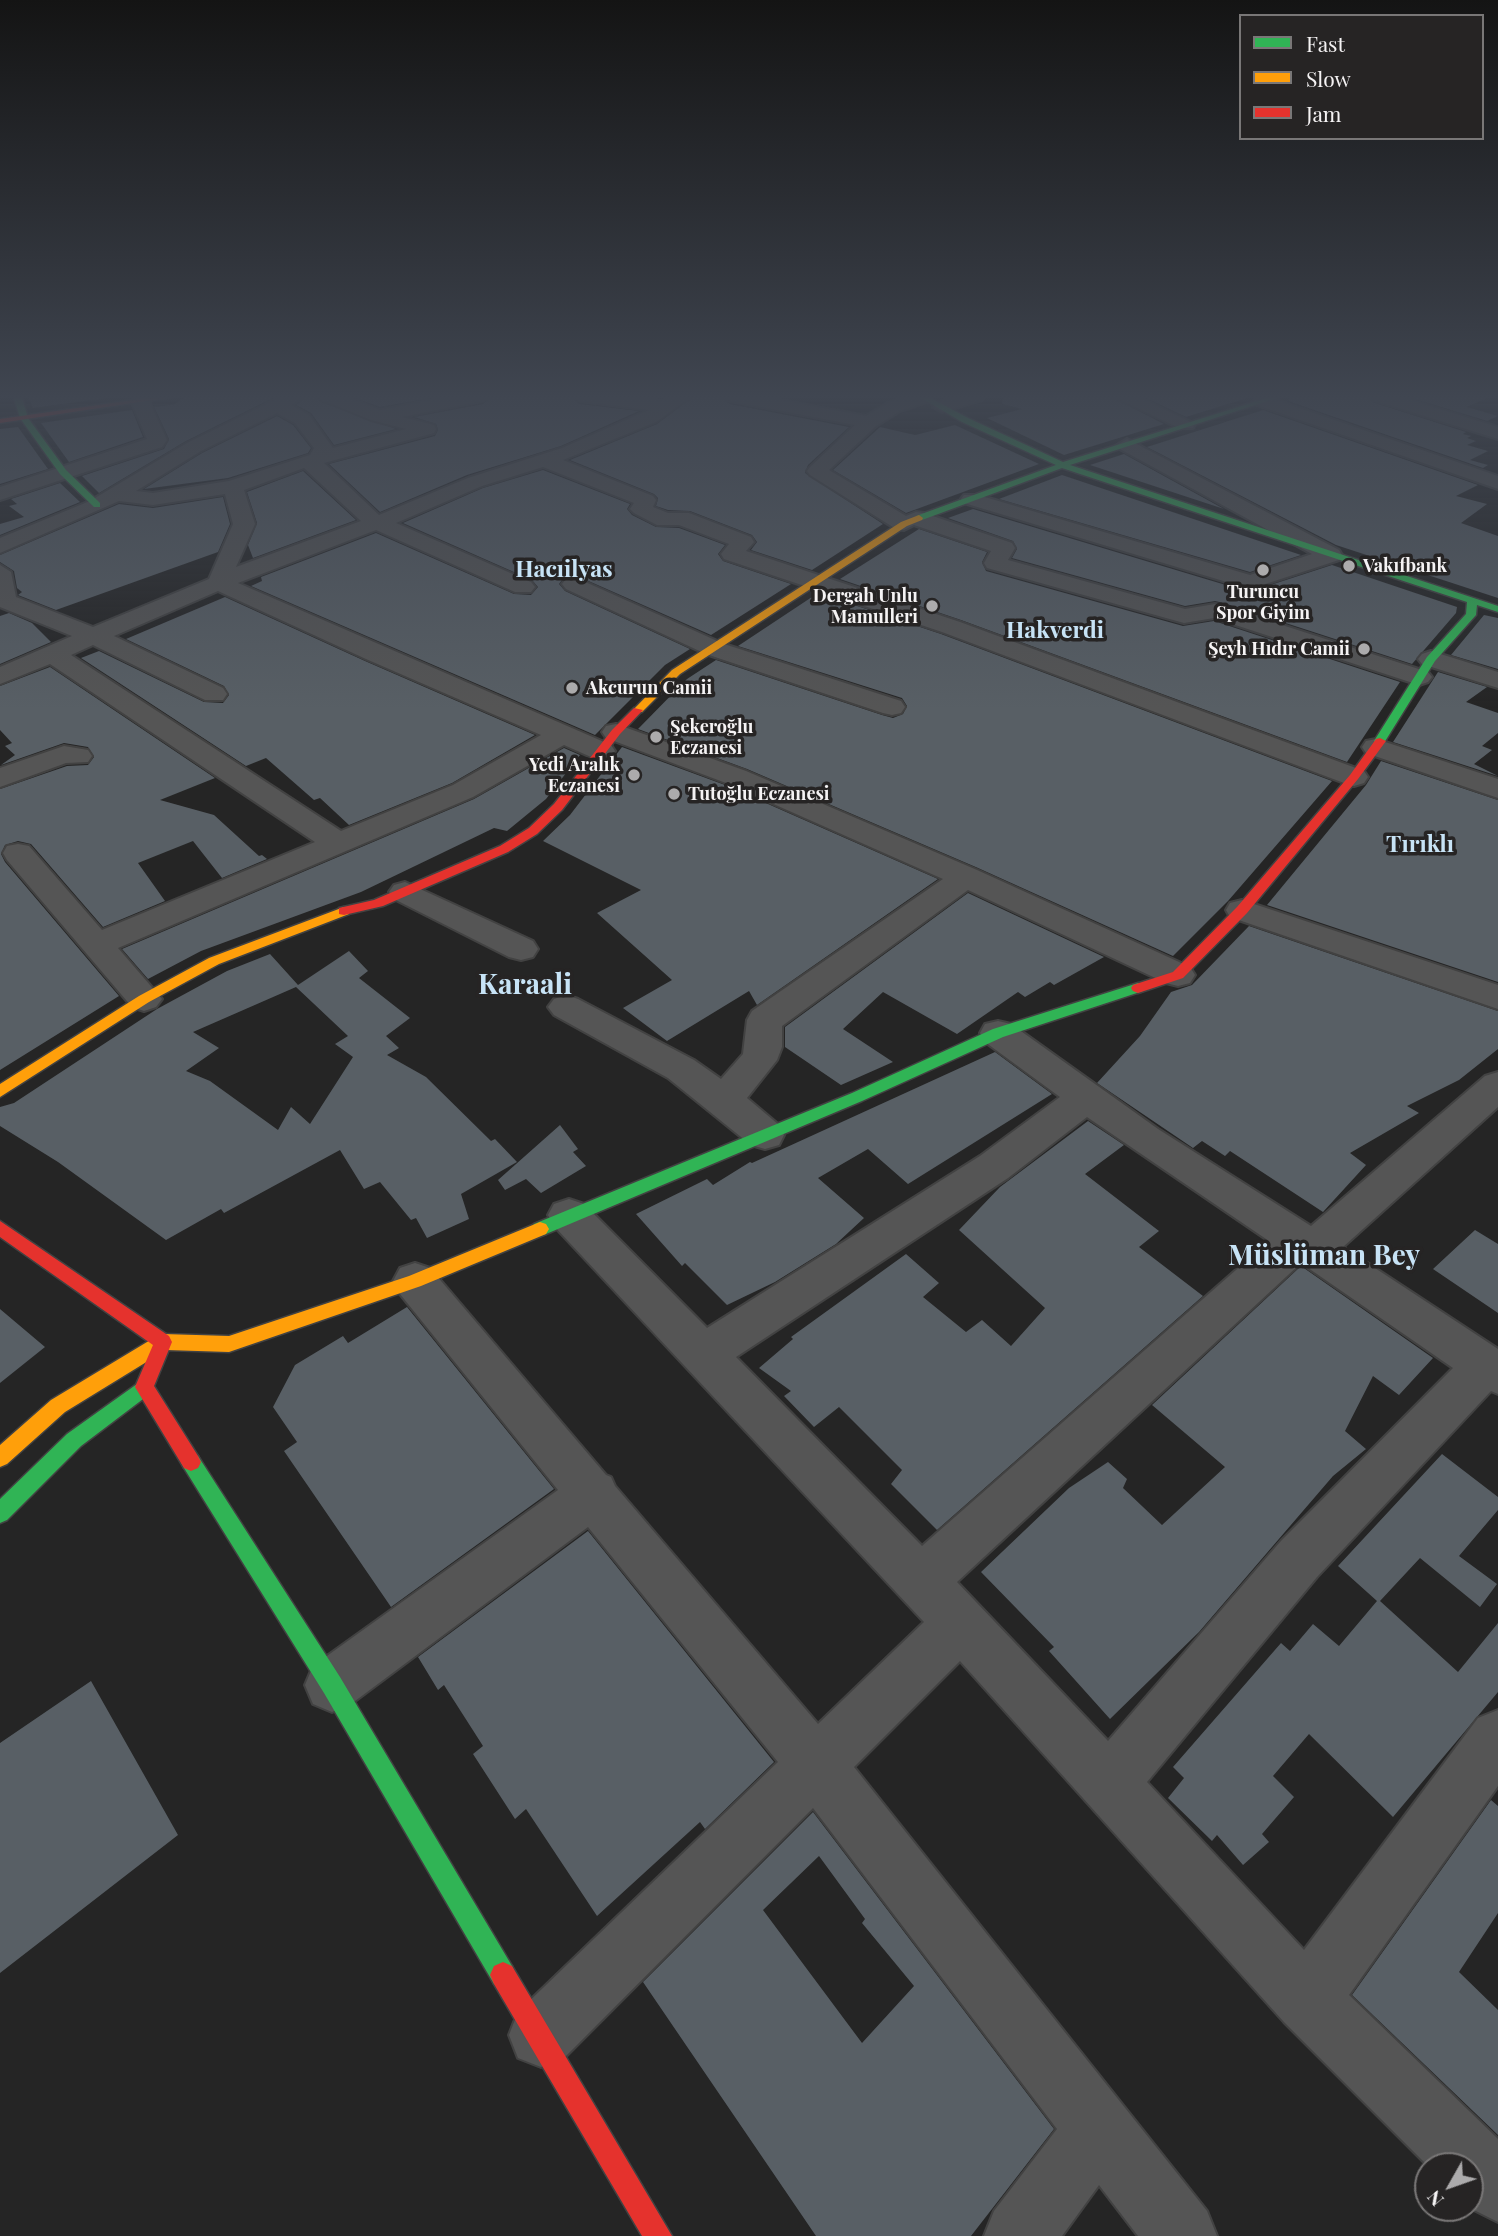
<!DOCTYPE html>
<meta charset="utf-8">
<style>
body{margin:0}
#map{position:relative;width:1498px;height:2236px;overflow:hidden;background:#252525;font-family:"Playfair Display",serif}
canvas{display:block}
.legend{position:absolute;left:1239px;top:14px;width:245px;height:126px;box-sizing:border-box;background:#262424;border:2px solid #797777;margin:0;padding:9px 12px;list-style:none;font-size:21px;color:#f5f3f4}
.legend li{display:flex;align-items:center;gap:14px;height:35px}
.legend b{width:35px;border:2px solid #797777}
.north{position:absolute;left:1414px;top:2152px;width:70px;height:70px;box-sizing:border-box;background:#262424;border:2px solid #797777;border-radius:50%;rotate:230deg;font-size:19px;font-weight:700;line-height:28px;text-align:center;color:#f5f3f4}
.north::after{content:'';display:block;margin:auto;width:24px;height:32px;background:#acabac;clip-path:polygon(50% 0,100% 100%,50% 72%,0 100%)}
</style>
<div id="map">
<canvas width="1498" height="2236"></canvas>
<ul class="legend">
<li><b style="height:9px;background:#30b455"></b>Fast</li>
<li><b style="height:9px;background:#ff9f0a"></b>Slow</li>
<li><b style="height:9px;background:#e5322d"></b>Jam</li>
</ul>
<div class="north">N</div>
</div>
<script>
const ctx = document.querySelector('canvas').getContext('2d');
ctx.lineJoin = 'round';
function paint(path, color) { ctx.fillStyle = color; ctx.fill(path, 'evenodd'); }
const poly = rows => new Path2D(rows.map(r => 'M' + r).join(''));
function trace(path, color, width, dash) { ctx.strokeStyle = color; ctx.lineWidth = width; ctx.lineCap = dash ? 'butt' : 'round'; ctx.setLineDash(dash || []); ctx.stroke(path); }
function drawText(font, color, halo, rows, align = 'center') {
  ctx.font = font + ' "Playfair Display",serif'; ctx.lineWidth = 7; ctx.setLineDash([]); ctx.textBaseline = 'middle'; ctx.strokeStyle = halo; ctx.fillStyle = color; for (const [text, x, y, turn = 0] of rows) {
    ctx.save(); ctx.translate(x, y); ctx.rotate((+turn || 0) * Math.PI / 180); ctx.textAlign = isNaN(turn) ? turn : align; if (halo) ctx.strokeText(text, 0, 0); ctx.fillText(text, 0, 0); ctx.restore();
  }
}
const building = poly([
 [39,396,122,396,33,408,28,397],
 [186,396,277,396,186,441,99,493,82,476,164,449,169,439,154,407,175,404],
 [307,396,316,396,321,402,396,429,334,445,311,413,296,405],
 [350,396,442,396,380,407],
 [493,396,569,396,580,404,639,411,561,446,467,475,380,512,329,464,435,436,438,430,436,424,414,417,483,404],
 [694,396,719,396,730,404,849,427,808,465,805,473,883,524,812,570,751,550,757,542,752,535,690,511,668,510,656,506,658,498,654,494,570,460,657,424],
 [1003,396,1110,396,1164,424,1064,455,987,418,1022,409,1002,404],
 [1142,396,1254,396,1186,417],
 [1292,396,1367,396,1372,402,1466,432,1463,434,1471,436,1467,438,1476,441,1467,445,1488,451,1470,460,1488,465,1483,468,1288,401],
 [1405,396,1491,396,1467,407,1498,416,1487,421],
 [132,410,143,437,69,462,41,423],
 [1263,410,1478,485,1456,496,1487,504,1461,523,1498,536,1498,598,1336,545,1147,447],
 [277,416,293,425,311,448,308,453,228,478,144,489,202,453],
 [955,425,1039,464,906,513,833,470,880,427,915,435],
 [18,427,48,469,0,484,0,429],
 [1124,454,1224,509,1090,465],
 [543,470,630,504,627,509,632,515,656,527,679,528,725,545,718,554,723,561,791,584,711,635,575,575,564,577,559,584,565,591,690,649,665,665,595,735,251,586,262,581,261,577,376,533,514,594,531,595,538,587,532,580,403,523,483,488],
 [303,471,356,520,253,558,248,545,257,523,247,492],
 [1062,475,1301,555,1250,572,999,499],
 [60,483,80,502,0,535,0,524,24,517,9,506,17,504,11,499],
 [223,497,230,524,218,552,56,610,18,595,22,592,17,588,14,571,0,562,0,555,119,504,153,508],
 [973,509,1249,592,1332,565,1457,607,1456,613,1412,664,1224,603,1215,601,1185,606,1012,558,1017,549,1013,541,948,518],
 [919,529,987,552,982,562,986,571,1183,626,1214,621,1400,682,1347,762,961,620,840,579],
 [818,593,941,634,1332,781,1228,901,1173,956,978,868,747,769,638,729,687,679,716,660,882,715,893,718,903,714,907,706,902,698,738,646],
 [225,597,365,661,535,735,452,783,349,825,320,798,314,800,266,758,246,766,81,658,99,651,204,702,223,703,229,695,224,686,126,639],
 [9,613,32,623,51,642,0,664,0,616],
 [1484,615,1498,618,1498,669,1451,655],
 [50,667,215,778,160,800,214,815,259,856,262,855,267,859,222,878,193,841,138,863,165,901,103,927,31,844,18,841,5,845,1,854,5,862,119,996,0,1070,0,789,67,766,88,765,94,757,88,747,64,743,1,765,15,755,5,746,12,743,0,730,0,686],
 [1438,672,1487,687,1466,702,1498,713,1498,733,1482,746,1492,750,1474,764,1498,776,1393,742],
 [622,747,725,785,938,879,757,1005,749,991,667,1041,623,1008,672,980,597,913,641,890,543,841,570,815],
 [564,748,580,755,546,799,507,831,494,828,361,892,201,951,148,979,122,949,474,799],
 [1381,761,1498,800,1498,982,1267,905,1366,785],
 [968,893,1104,957,1054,985,1050,982,1025,997,1018,992,957,1034,883,992,843,1029,893,1062,841,1085,785,1047,785,1027],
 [1249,926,1498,1011,1498,1049,1459,1080,1407,1106,1419,1113,1350,1153,1366,1165,1323,1212,1230,1151,1225,1156,1202,1141,1193,1148,1097,1083,1140,1036,1171,992,1192,985],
 [349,951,368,971,359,978,410,1018,386,1036,399,1048,387,1055,426,1077,491,1141,495,1139,517,1162,461,1194,469,1219,427,1238,416,1218,411,1220,380,1182,364,1189,340,1150,224,1213,221,1209,166,1240,58,1162,0,1126,0,1107,14,1103,157,1009,227,971,270,954,298,985],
 [296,987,348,1036,335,1044,353,1057,310,1124,291,1107,278,1130,210,1081,186,1071,219,1048,193,1032],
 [995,1052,1052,1094,908,1184,868,1149,818,1178,864,1218,836,1244,775,1282,727,1305,685,1263,682,1266,636,1214,707,1179,713,1185,750,1162,752,1163],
 [1088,1121,1124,1145,1085,1174,1159,1231,1139,1247,1203,1296,937,1530,891,1484,902,1470,839,1407,814,1427,784,1396,791,1391,759,1368,793,1339,791,1337,906,1254,939,1283,923,1297,966,1332,982,1320,1011,1346,1045,1308,959,1230,1000,1187],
 [560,1125,578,1149,573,1152,586,1166,541,1193,526,1179,505,1190,498,1180],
 [1475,1230,1498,1244,1498,1313,1433,1269],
 [1301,1266,1433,1358,1399,1395,1373,1376,1345,1431,1366,1449,1333,1476,1199,1632,1110,1719,1049,1651,1054,1647,981,1572,1069,1488,1108,1462,1127,1479,1123,1488,1162,1525,1225,1467,1152,1405],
 [407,1307,554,1489,391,1607,284,1451,297,1442,273,1407,295,1365,343,1336,348,1343],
 [0,1309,45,1347,0,1383],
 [1442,1454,1498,1497,1498,1510,1459,1556,1497,1584,1480,1607,1420,1558,1380,1601,1458,1672,1498,1623,1498,1692,1393,1817,1309,1734,1273,1776,1294,1797,1262,1834,1269,1842,1243,1865,1217,1835,1212,1841,1168,1798,1184,1778,1173,1767,1281,1643,1290,1651,1313,1624,1339,1646,1377,1601,1338,1566],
 [588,1531,774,1762,705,1829,700,1822,597,1916,526,1809,515,1819,473,1754,483,1746,444,1685,438,1690,418,1657],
 [91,1681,178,1835,0,1973,0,1743],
 [1491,1800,1498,1806,1498,1913,1459,1972,1498,2010,1498,2135,1352,1995],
 [813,1812,1054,2129,971,2236,816,2236,643,1982],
 [819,1856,865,1919,862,1923,914,1986,862,2043,763,1910]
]);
const street = poly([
 [139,396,149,401,167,440,162,447,0,500,0,487,147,439,131,401,139,396],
 [283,396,305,396,291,405,309,415,333,448,406,429,371,420,322,400,319,396,343,396,380,410,455,396,491,396,482,401,402,417,434,425,436,429,434,433,324,463,379,515,468,478,562,448,649,410,580,401,571,396,620,396,663,401,671,396,692,396,656,422,563,460,653,496,656,500,653,507,668,513,689,513,751,537,754,542,746,551,960,622,1364,771,1368,777,1364,783,1354,786,1344,783,942,632,724,559,721,554,729,544,679,525,657,525,634,513,630,509,634,503,543,467,482,486,396,523,531,582,535,587,531,592,515,592,376,530,238,583,611,745,615,751,611,757,601,759,591,757,564,745,473,797,118,948,162,999,156,1007,144,1011,132,1007,7,860,3,853,7,846,18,844,29,846,102,930,315,842,50,664,0,684,0,667,72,636,0,607,0,565,11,572,16,597,93,627,209,579,233,524,225,494,153,505,119,501,0,553,0,538,90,501,187,443,283,396],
 [277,413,295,423,314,448,310,455,229,481,153,493,136,491,201,451,277,413],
 [304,468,361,521,236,567,255,524,244,490,304,468],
 [218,591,366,659,541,735,453,785,341,831,71,655,93,645,205,700,223,700,227,694,223,688,114,636,218,591],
 [721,396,758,396,866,416,888,403,910,396,932,396,930,401,900,411,876,426,829,470,906,516,916,512,924,513,1012,543,1015,548,1008,560,1185,609,1215,604,1223,606,1428,672,1432,677,1428,682,1419,685,1214,618,1184,623,987,568,984,563,991,551,914,525,904,530,896,529,810,475,807,471,810,467,855,425,730,401,721,396],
 [959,396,985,396,982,400,942,412,933,407,936,403,959,396],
 [1112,396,1136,396,1195,424,1193,428,1179,428,1112,396],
 [1264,396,1498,476,1498,489,1257,405,1254,401,1257,397,1264,396],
 [1370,396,1397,396,1498,427,1498,439,1373,400,1370,396],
 [1127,439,1339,550,1342,555,1339,560,1250,589,964,503,961,499,964,495,978,495,1250,575,1312,554,1120,449,1117,445,1127,439],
 [574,577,724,644,901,701,905,707,901,713,892,715,883,713,706,654,566,589,562,584,566,579,574,577],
 [1431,651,1498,672,1498,688,1422,664,1418,659,1422,654,1431,651],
 [616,724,746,771,977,870,1190,967,1195,975,1190,983,1178,986,1166,983,968,890,782,1026,782,1047,777,1060,747,1098,779,1125,784,1135,779,1145,765,1149,751,1145,668,1078,554,1015,548,1007,554,999,566,995,578,999,694,1060,721,1079,743,1054,747,1020,752,1011,943,879,726,783,606,738,602,732,606,726,616,724],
 [1376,739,1498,779,1498,798,1366,753,1362,747,1366,741,1376,739],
 [64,746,88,750,92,756,88,762,66,763,0,787,0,768,64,746],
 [405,882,533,941,538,949,533,957,521,960,509,957,394,899,389,892,394,885,405,882],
 [1242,900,1498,985,1498,1009,1230,917,1226,910,1230,903,1242,900],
 [998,1021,1011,1024,1158,1129,1311,1226,1485,1076,1498,1072,1498,1107,1343,1247,1498,1349,1498,1394,1491,1391,1317,1577,1147,1782,1304,1950,1478,1718,1498,1710,1498,1786,1349,1995,1498,2139,1498,2222,1470,2208,1470,2166,1428,2166,1284,2022,960,1661,854,1767,1207,2211,1217,2236,1138,2236,1099,2185,1062,2236,984,2236,994,2211,1057,2129,813,1808,564,2058,541,2067,518,2058,509,2035,518,2012,778,1762,588,1527,351,1704,332,1712,313,1704,305,1685,313,1666,558,1490,400,1294,393,1281,400,1268,415,1263,430,1268,606,1475,611,1477,615,1486,818,1724,924,1622,554,1226,548,1215,554,1204,569,1199,584,1204,707,1328,980,1156,1060,1097,985,1042,980,1033,985,1024,998,1021],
 [1087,1117,1269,1241,922,1546,736,1357,1008,1178,1087,1117],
 [1301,1263,1453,1368,1281,1541,1108,1741,957,1582,1301,1263]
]);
const fast = poly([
 [18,396,22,398,28,418,66,470,100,503,100,507,94,507,60,474,20,418,14,398,18,396],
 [918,396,927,396,968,418,1063,462,1273,396,1283,396,1070,465,1498,606,1498,612,1477,605,1476,615,1435,661,1384,743,1376,743,1374,741,1427,657,1466,614,1467,602,1062,468,922,520,916,520,916,516,1056,465,962,422,918,396],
 [1138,983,1145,988,1143,991,1003,1037,862,1101,546,1234,540,1236,534,1234,531,1229,534,1224,852,1093,993,1029,1138,983],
 [144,1379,151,1381,153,1387,151,1393,81,1446,7,1520,0,1523,0,1499,67,1434,144,1379],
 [191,1453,198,1456,340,1677,512,1966,516,1975,512,1984,503,1988,494,1984,324,1693,184,1468,181,1462,184,1456,191,1453]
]);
const slow = poly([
 [919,515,923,518,922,520,907,526,680,674,642,712,633,710,672,670,901,522,919,515],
 [344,907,349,908,349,914,219,964,149,1002,0,1097,0,1084,139,996,209,958,344,907],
 [540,1222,546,1224,549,1229,546,1234,421,1286,229,1352,166,1350,65,1412,7,1464,0,1467,0,1445,51,1400,157,1336,163,1334,229,1336,409,1276,540,1222]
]);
const jam = poly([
 [161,396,179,396,0,423,0,419,161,396],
 [634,708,643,710,620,734,562,810,537,834,508,852,383,906,344,915,339,914,339,908,374,900,500,846,529,828,554,804,612,730,634,708],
 [1380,738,1386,741,1358,779,1247,913,1183,978,1138,993,1133,991,1131,988,1133,985,1173,972,1237,907,1350,775,1376,739,1380,738],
 [0,1221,169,1336,172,1342,154,1386,198,1456,201,1462,198,1468,191,1471,184,1468,135,1387,153,1345,0,1237,0,1221],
 [503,1962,512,1966,672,2236,642,2236,494,1984,490,1975,494,1966,503,1962]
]);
const markers = [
 [1349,566,7,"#acabac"],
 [1263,570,7,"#acabac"],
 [932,606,7,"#acabac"],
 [1364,649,7,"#acabac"],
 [572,688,7,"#acabac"],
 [656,737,7,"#acabac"],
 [634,775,7,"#acabac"],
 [674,794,7,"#acabac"]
];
const farPoinames = [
 ["Vakıfbank",1363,566],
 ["Turuncu",1263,592,"center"],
 ["Spor Giyim",1263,613,"center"],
 ["Dergah Unlu",918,596,"right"],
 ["Mamulleri",918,617,"right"],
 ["Şeyh Hıdır Camii",1350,649,"right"],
 ["Akcurun Camii",586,688],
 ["Şekeroğlu",670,727],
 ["Eczanesi",670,748],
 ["Yedi Aralık",620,765,"right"],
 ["Eczanesi",620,786,"right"],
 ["Tutoğlu Eczanesi",688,794]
];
const farDistrictnames = [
 ["Hacıilyas",564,570],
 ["Hakverdi",1055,631],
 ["Tırıklı",1420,845]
];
const districtNames = [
 ["Karaali",525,985],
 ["Müslüman Bey",1324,1256]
];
paint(building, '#585f65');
trace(street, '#424242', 4);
trace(fast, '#424242', 3);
trace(slow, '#424242', 3);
trace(jam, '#424242', 3);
paint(street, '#555');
paint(fast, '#30b455');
paint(slow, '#ff9f0a');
paint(jam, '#e5322d');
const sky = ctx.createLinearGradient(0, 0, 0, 709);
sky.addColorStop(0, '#141414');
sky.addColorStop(0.56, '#404651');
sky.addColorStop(1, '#40465100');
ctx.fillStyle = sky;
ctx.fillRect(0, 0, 1498, 709);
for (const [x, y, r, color] of markers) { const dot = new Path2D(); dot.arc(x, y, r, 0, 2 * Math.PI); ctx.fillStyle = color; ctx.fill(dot); trace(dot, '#262424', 2.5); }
drawText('bold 18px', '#f5f3f4', '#262424', farPoinames, 'left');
drawText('bold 23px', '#c7e3f6', '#262424', farDistrictnames);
drawText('bold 28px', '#c7e3f6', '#262424', districtNames);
</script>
